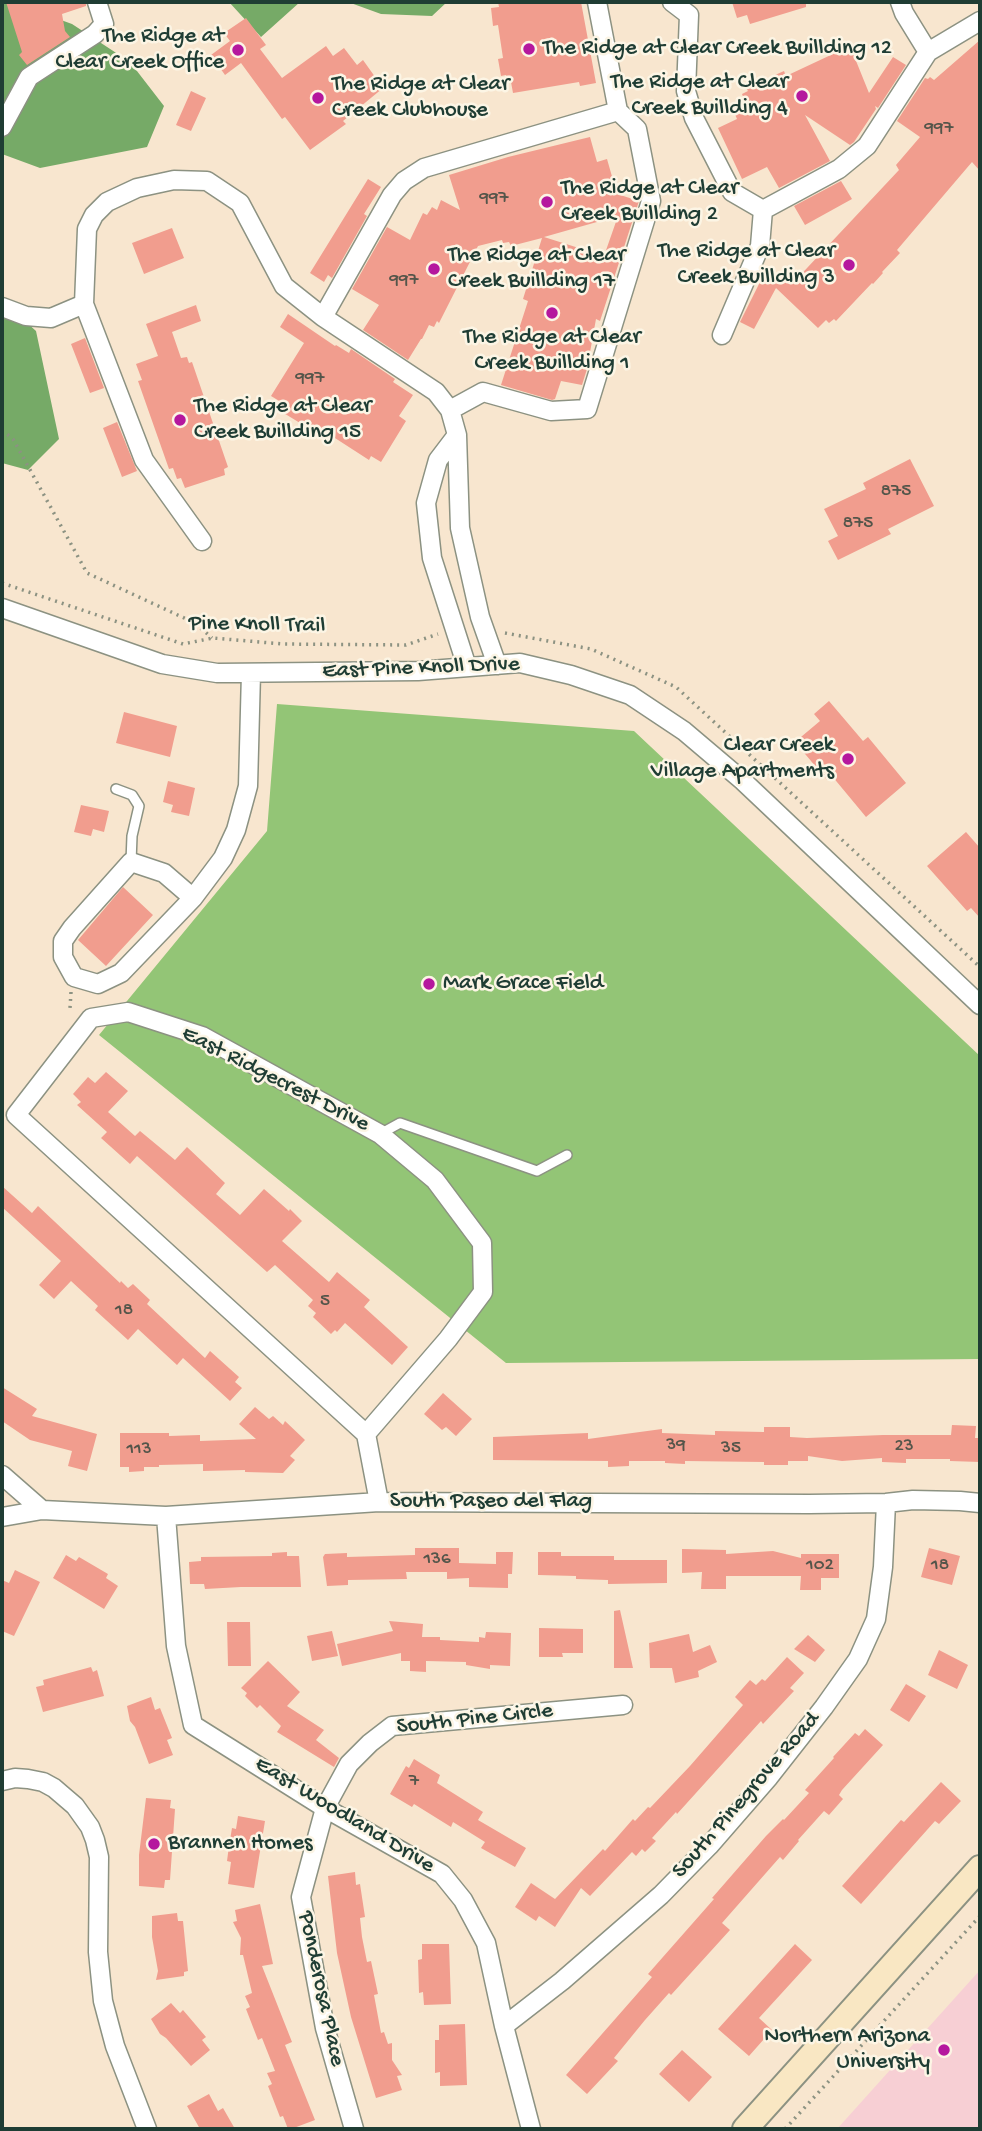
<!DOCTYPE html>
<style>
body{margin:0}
#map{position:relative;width:982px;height:2131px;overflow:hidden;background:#f8e6cf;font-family:"Gochi Hand",sans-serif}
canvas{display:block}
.frame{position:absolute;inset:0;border:4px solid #1f3d34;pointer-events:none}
</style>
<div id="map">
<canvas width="982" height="2131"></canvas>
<div class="frame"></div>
</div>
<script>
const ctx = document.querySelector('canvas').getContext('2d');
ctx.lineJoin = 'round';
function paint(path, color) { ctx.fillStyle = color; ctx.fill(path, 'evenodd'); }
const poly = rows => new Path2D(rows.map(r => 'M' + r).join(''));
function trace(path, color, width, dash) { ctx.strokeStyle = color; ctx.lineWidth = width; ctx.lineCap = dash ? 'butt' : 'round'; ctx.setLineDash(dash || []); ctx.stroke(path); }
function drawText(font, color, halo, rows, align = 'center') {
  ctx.font = font + ' "Gochi Hand",sans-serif'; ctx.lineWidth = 5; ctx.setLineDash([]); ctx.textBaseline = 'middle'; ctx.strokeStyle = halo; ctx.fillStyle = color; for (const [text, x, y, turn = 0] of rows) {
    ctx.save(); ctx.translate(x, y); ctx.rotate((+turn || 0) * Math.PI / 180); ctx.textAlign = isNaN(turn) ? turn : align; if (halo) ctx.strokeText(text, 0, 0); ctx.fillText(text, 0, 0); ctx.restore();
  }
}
const built = poly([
 [980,1970,980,2129,837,2129]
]);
const green = poly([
 [277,704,634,731,980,1056,980,1359,506,1363,99,1035,267,831]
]);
const forest = poly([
 [2,2,11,2,72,24,130,62,164,106,147,147,40,168,2,154],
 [229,2,300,2,261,37],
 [348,2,447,2,432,16,381,14],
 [2,300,36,331,59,439,28,470,2,463]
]);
const building = poly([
 [6,2,86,2,86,6,62,14,65,31,70,37,27,65,19,55,22,52],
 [498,2,581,2,596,83,580,86,579,82,513,93,511,82,507,82,506,75,501,76,498,59,503,58,498,25,493,26,491,8,499,7],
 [732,2,806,2,806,7,750,24,747,15,737,18],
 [246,18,266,45,260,49,282,78,326,46,333,56,344,48,357,65,363,60,383,88,343,121,346,124,310,150,285,117,282,119,241,63,225,75,211,55,230,41,224,33],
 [980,40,980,171,972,162,897,250,900,253,882,272,883,273,873,284,872,283,836,321,834,319,829,323,826,320,818,328,776,288,754,329,740,322,763,276,761,273,763,269,792,284,899,170,896,165,920,137,897,121,925,78,928,79,930,77,934,80],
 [850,46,869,93,893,57,906,65,878,108,875,106,876,109,854,142,850,145,805,115,830,161,779,188,767,167,742,179,718,128,737,119,731,105,744,99,742,94,748,91,746,88,784,71,786,76],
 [191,91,206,98,191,131,176,125],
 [590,137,597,162,607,159,617,194,639,201,600,321,596,319,587,369,582,385,561,381,555,399,552,400,501,385,528,301,523,299,542,238,511,246,509,242,503,243,502,240,478,246,439,323,437,321,434,327,429,325,422,339,421,339,408,360,363,330,379,305,352,289,387,227,410,240,423,213,427,215,432,207,437,210,441,200,460,210,449,175,508,157],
 [618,216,604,256,544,237],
 [368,179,381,187,364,214,367,216,332,278,328,275,324,282,310,273],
 [841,181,852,199,805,225,794,206],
 [172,228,184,258,144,274,132,243],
 [196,305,201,321,172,332,181,358,187,357,189,363,192,362,228,467,224,469,225,475,185,488,181,478,177,479,173,468,169,469,138,381,142,380,136,364,158,356,146,324],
 [288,314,335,346,336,345,349,353,351,349,395,379,393,382,413,395,399,416,406,421,381,462,371,456,369,460,321,429,318,434,282,412,284,410,278,406,281,402,271,396,304,343,280,327],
 [85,338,104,388,90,393,71,344],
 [117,422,137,471,122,477,103,428],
 [910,459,934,506,888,529,891,534,838,560,828,541,838,536,824,509,866,489,863,483],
 [829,701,863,741,868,737,906,783,866,817,832,776,827,780,795,742,820,721,814,714],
 [124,712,177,726,170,757,116,743],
 [168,781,195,788,189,816,171,812,173,805,163,802],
 [81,805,109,811,104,832,93,829,91,836,74,832],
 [966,832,980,848,980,918,971,908,967,911,927,866],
 [123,887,153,915,106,966,78,940],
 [106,1072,128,1091,108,1112,135,1136,140,1131,175,1160,187,1147,225,1183,216,1194,240,1215,264,1189,289,1211,290,1209,302,1221,282,1241,329,1282,337,1272,370,1300,364,1307,408,1347,392,1365,345,1323,337,1332,335,1330,331,1334,313,1317,316,1313,308,1306,313,1300,275,1265,267,1272,137,1156,130,1164,101,1138,107,1132,77,1105,81,1102,73,1094,88,1077,95,1083],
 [2,1186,32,1213,38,1206,120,1283,121,1281,128,1288,133,1284,150,1300,147,1304,205,1358,210,1351,239,1377,235,1382,242,1388,230,1401,183,1358,177,1365,138,1329,128,1340,95,1310,98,1306,71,1281,54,1299,39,1285,61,1261,2,1207],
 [2,1387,37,1409,32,1416,97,1434,87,1471,68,1466,72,1451,30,1440,2,1421],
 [443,1393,472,1419,456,1436,446,1427,442,1430,424,1414],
 [255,1407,269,1419,273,1416,283,1425,285,1421,305,1440,290,1456,295,1460,283,1473,245,1472,245,1470,203,1471,203,1464,159,1465,159,1467,144,1467,144,1471,129,1472,129,1467,120,1467,120,1433,169,1433,169,1436,200,1435,200,1441,256,1439,239,1424],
 [952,1425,976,1426,975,1438,980,1438,980,1462,950,1461,950,1459,906,1459,906,1463,882,1462,882,1458,842,1461,808,1456,808,1461,788,1461,788,1465,764,1465,764,1462,685,1461,685,1464,665,1463,665,1461,629,1461,629,1466,608,1467,608,1461,493,1460,493,1437,588,1433,588,1439,662,1429,662,1433,715,1435,715,1431,764,1432,764,1427,790,1427,790,1437,807,1438,883,1435,951,1435],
 [415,1548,459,1548,459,1563,496,1564,496,1552,513,1552,512,1574,508,1574,508,1588,469,1587,469,1578,447,1579,447,1572,406,1572,407,1579,348,1580,348,1585,327,1586,323,1557,325,1554,347,1553,347,1557,415,1555],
 [929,1548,960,1556,952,1585,921,1577],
 [682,1549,726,1550,726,1554,773,1551,801,1558,801,1554,839,1554,839,1578,821,1578,821,1590,800,1590,801,1576,726,1576,726,1589,701,1589,702,1572,682,1573],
 [287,1552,287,1556,299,1556,301,1587,241,1587,205,1589,204,1584,190,1584,189,1562,201,1561,201,1557,272,1556,272,1553],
 [538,1552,561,1552,561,1556,614,1556,614,1560,667,1560,667,1583,608,1584,608,1580,576,1579,576,1576,538,1575],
 [66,1555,76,1561,79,1557,108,1574,106,1578,118,1586,104,1609,53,1578],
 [15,1570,40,1582,14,1636,2,1631,2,1580,9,1583],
 [620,1610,633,1668,614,1668,614,1611],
 [389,1621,423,1624,422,1637,440,1637,440,1640,479,1642,479,1637,485,1638,486,1632,511,1633,510,1666,490,1665,490,1669,466,1665,466,1662,426,1661,426,1672,410,1671,410,1661,401,1661,401,1653,342,1666,337,1644,393,1631],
 [227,1622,250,1622,251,1666,228,1666],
 [539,1628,583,1629,583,1653,562,1653,563,1657,539,1657],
 [332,1631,338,1656,312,1661,307,1636],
 [689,1634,693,1652,710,1645,717,1662,698,1671,699,1677,675,1683,672,1668,650,1668,649,1643],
 [808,1635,825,1650,815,1662,794,1649],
 [939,1650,968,1665,957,1689,928,1675],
 [787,1657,804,1673,790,1688,794,1691,763,1724,761,1721,677,1814,676,1812,652,1838,656,1841,645,1852,642,1849,636,1856,632,1852,590,1896,581,1888,555,1927,539,1916,536,1921,515,1907,531,1883,555,1899,603,1849,605,1851,633,1819,635,1821,648,1807,650,1808,690,1766,743,1705,735,1697,750,1680,756,1685,762,1679,765,1681],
 [268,1661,300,1692,287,1706,324,1730,316,1740,339,1758,334,1767,277,1732,281,1726,260,1705,257,1708,245,1696,247,1693,241,1688],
 [91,1667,93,1672,97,1670,104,1696,43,1712,36,1687,44,1685,43,1680],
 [906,1684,926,1696,909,1722,890,1710],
 [151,1697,155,1710,160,1708,172,1738,167,1740,173,1755,149,1764,135,1727,130,1721,127,1706],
 [865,1729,883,1745,842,1790,839,1795,843,1799,829,1815,824,1811,798,1840,799,1841,783,1860,780,1857,722,1923,730,1930,671,1995,669,1993,645,2020,614,2058,618,2061,587,2094,566,2075,652,1977,648,1974,714,1899,712,1898,766,1836,783,1819,784,1820,809,1793,805,1790,834,1758,833,1757,855,1733,859,1736],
 [414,1759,440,1775,437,1783,483,1812,478,1820,526,1848,515,1867,481,1848,485,1842,453,1822,451,1827,414,1804,412,1807,390,1794,406,1766,409,1768],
 [941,1782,961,1801,939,1824,935,1821,861,1904,842,1886,901,1820,904,1822],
 [146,1798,171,1800,170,1808,175,1809,170,1880,165,1880,164,1888,139,1886,139,1855],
 [238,1816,265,1821,254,1888,228,1884,231,1862,227,1861,229,1846,232,1828,236,1829],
 [355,1872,356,1885,360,1884,365,1917,360,1918,362,1937,367,1962,371,1961,378,1994,374,1995,381,2033,384,2032,388,2044,392,2043,392,2060,402,2075,397,2076,402,2090,376,2098,351,2017,337,1953,328,1876],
 [260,1904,273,1964,262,1966,292,2042,285,2045,315,2120,291,2129,288,2129,283,2116,280,2117,268,2086,272,2084,267,2073,275,2071,262,2038,258,2040,246,2009,250,2007,245,1996,252,1993,243,1955,240,1955,241,1938,233,1922,237,1921,235,1910],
 [177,1913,178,1921,183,1921,188,1971,184,1972,184,1976,156,1980,158,1971,152,1937,152,1916],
 [422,1944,449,1944,451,2004,424,2005,423,1992,419,1993,418,1960,422,1959],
 [795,1944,812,1960,759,2018,772,2030,749,2056,718,2029],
 [171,2003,180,2013,183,2010,206,2037,202,2040,210,2050,191,2066,166,2038,160,2034,151,2019],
 [465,2024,467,2085,440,2086,440,2072,435,2073,435,2040,439,2040,439,2025],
 [682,2050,712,2077,689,2102,659,2074],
 [209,2094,218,2111,223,2108,235,2129,200,2129,187,2106]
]);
const path = poly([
 [2,430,13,439,87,573,195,623,212,638],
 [2,583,183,644,213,638,283,644,406,645,438,634],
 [505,633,591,649,676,687,980,967],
 [71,992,70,1008,72,1012],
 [785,2129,980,1916]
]);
const service = poly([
 [116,789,132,795,139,806,132,836,131,862],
 [380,1134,400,1123,537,1171,567,1155]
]);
const minor = poly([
 [597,2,618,111],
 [672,2,689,15,686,91,694,118,732,192,763,210,760,246,722,335],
 [900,2,904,13,928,52],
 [2,127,29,77,95,34,104,24,97,2],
 [763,210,839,169,867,146,928,52,980,21],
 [2,307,26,316,51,318,84,304],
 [323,317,392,195,404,181,424,168,618,111,637,129,651,201,587,409,551,411,483,392,450,410],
 [457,435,438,460,426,503,432,558,467,667],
 [202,541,144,460,84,304,87,229,94,215,107,202,137,188,174,180,207,181,240,203,284,286,323,317,436,392,450,410,457,435,460,528,480,617,497,665],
 [2,608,162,664,217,673,418,671,520,663,571,675,630,695,684,731,743,781,980,1005],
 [193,898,164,873,131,862,72,928,63,941,63,957,74,977,98,984,121,973,193,898,223,858,236,830,248,786,251,673],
 [366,1434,448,1339,483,1292,482,1243,435,1180,380,1134,202,1036,128,1012,91,1018,16,1115,366,1434,379,1502],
 [2,1475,42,1510],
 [166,1516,176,1646,193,1725,325,1808,442,1874,463,1900,486,1943,504,2026,531,2129],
 [2,1517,42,1510,166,1516,379,1502,809,1504,886,1503,913,1500,960,1501,980,1503],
 [2,1781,15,1778,28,1779,43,1782,54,1788,75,1806,90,1827,95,1840,99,1857,98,1952,103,2001,115,2046,147,2129],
 [504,2026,562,1981,661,1895,709,1846,769,1777,824,1707,858,1659,876,1619,883,1567,886,1503],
 [354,2129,325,2028,301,1897,325,1808,349,1764,370,1743,392,1726,623,1705]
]);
const secondary = poly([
 [745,2129,980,1868]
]);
const markers = [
 [529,49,7,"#b5179e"],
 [238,50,7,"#b5179e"],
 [802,96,7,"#b5179e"],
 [318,98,7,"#b5179e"],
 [547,202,7,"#b5179e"],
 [849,265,7,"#b5179e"],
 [434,269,7,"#b5179e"],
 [552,313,7,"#b5179e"],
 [180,420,7,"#b5179e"],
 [848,759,7,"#b5179e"],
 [429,984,7,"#b5179e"],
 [154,1844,7,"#b5179e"],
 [944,2050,7,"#b5179e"]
];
const numberNames = [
 ["997",939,129],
 ["997",494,199],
 ["997",404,281],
 ["997",310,379],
 ["875",896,492],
 ["875",858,524],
 ["5",325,1302],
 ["18",124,1311],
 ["39",676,1446],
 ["23",904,1447],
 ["35",731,1449],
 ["113",139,1450],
 ["136",437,1560],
 ["102",820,1566],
 ["18",940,1566],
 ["7",414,1782]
];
const poiNames = [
 ["The Ridge at",224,37,"right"],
 ["Clear Creek Office",224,63,"right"],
 ["The Ridge at Clear Creek Buillding 12",543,49],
 ["The Ridge at Clear",788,83,"right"],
 ["Creek Buillding 4",788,109,"right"],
 ["The Ridge at Clear",332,85],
 ["Creek Clubhouse",332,111],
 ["The Ridge at Clear",561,189],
 ["Creek Buillding 2",561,215],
 ["The Ridge at Clear",835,252,"right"],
 ["Creek Buillding 3",835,278,"right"],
 ["The Ridge at Clear",448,256],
 ["Creek Buillding 17",448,282],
 ["The Ridge at Clear",552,338,"center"],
 ["Creek Buillding 1",552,364,"center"],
 ["The Ridge at Clear",194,407],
 ["Creek Buillding 15",194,433],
 ["Clear Creek",834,746,"right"],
 ["Village Apartments",834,772,"right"],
 ["Mark Grace Field",443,984],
 ["Brannen Homes",168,1844],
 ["Northern Arizona",930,2037,"right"],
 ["University",930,2063,"right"]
];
const streetNames = [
 ["Pine Knoll Trail",257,626,1],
 ["East Pine Knoll Drive",421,669,-2],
 ["East Ridgecrest Drive",275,1080,27],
 ["South Paseo del Flag",491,1502],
 ["South Pine Circle",475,1720,-6],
 ["South Pinegrove Road",747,1796,-49],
 ["East Woodland Drive",344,1816,31],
 ["Ponderosa Place",320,1989,78]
];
paint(built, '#f7cfd4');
paint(green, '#93c576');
paint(forest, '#76aa67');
paint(building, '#f19d8e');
trace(service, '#8c9282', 12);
trace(minor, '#8c9282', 21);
trace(secondary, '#8c9282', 28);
trace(path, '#8c9282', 3.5, [2, 5]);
trace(service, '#fff', 9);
trace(minor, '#fff', 18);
trace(secondary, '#f9e7c3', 24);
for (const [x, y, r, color] of markers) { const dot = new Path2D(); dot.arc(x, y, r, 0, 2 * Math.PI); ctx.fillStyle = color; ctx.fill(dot); trace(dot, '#fcf5e5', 2.5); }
drawText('19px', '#54554a', null, numberNames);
drawText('23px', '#1f3d34', '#fcf5e5', poiNames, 'left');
drawText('23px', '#1f3d34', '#fcf5e5', streetNames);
</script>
